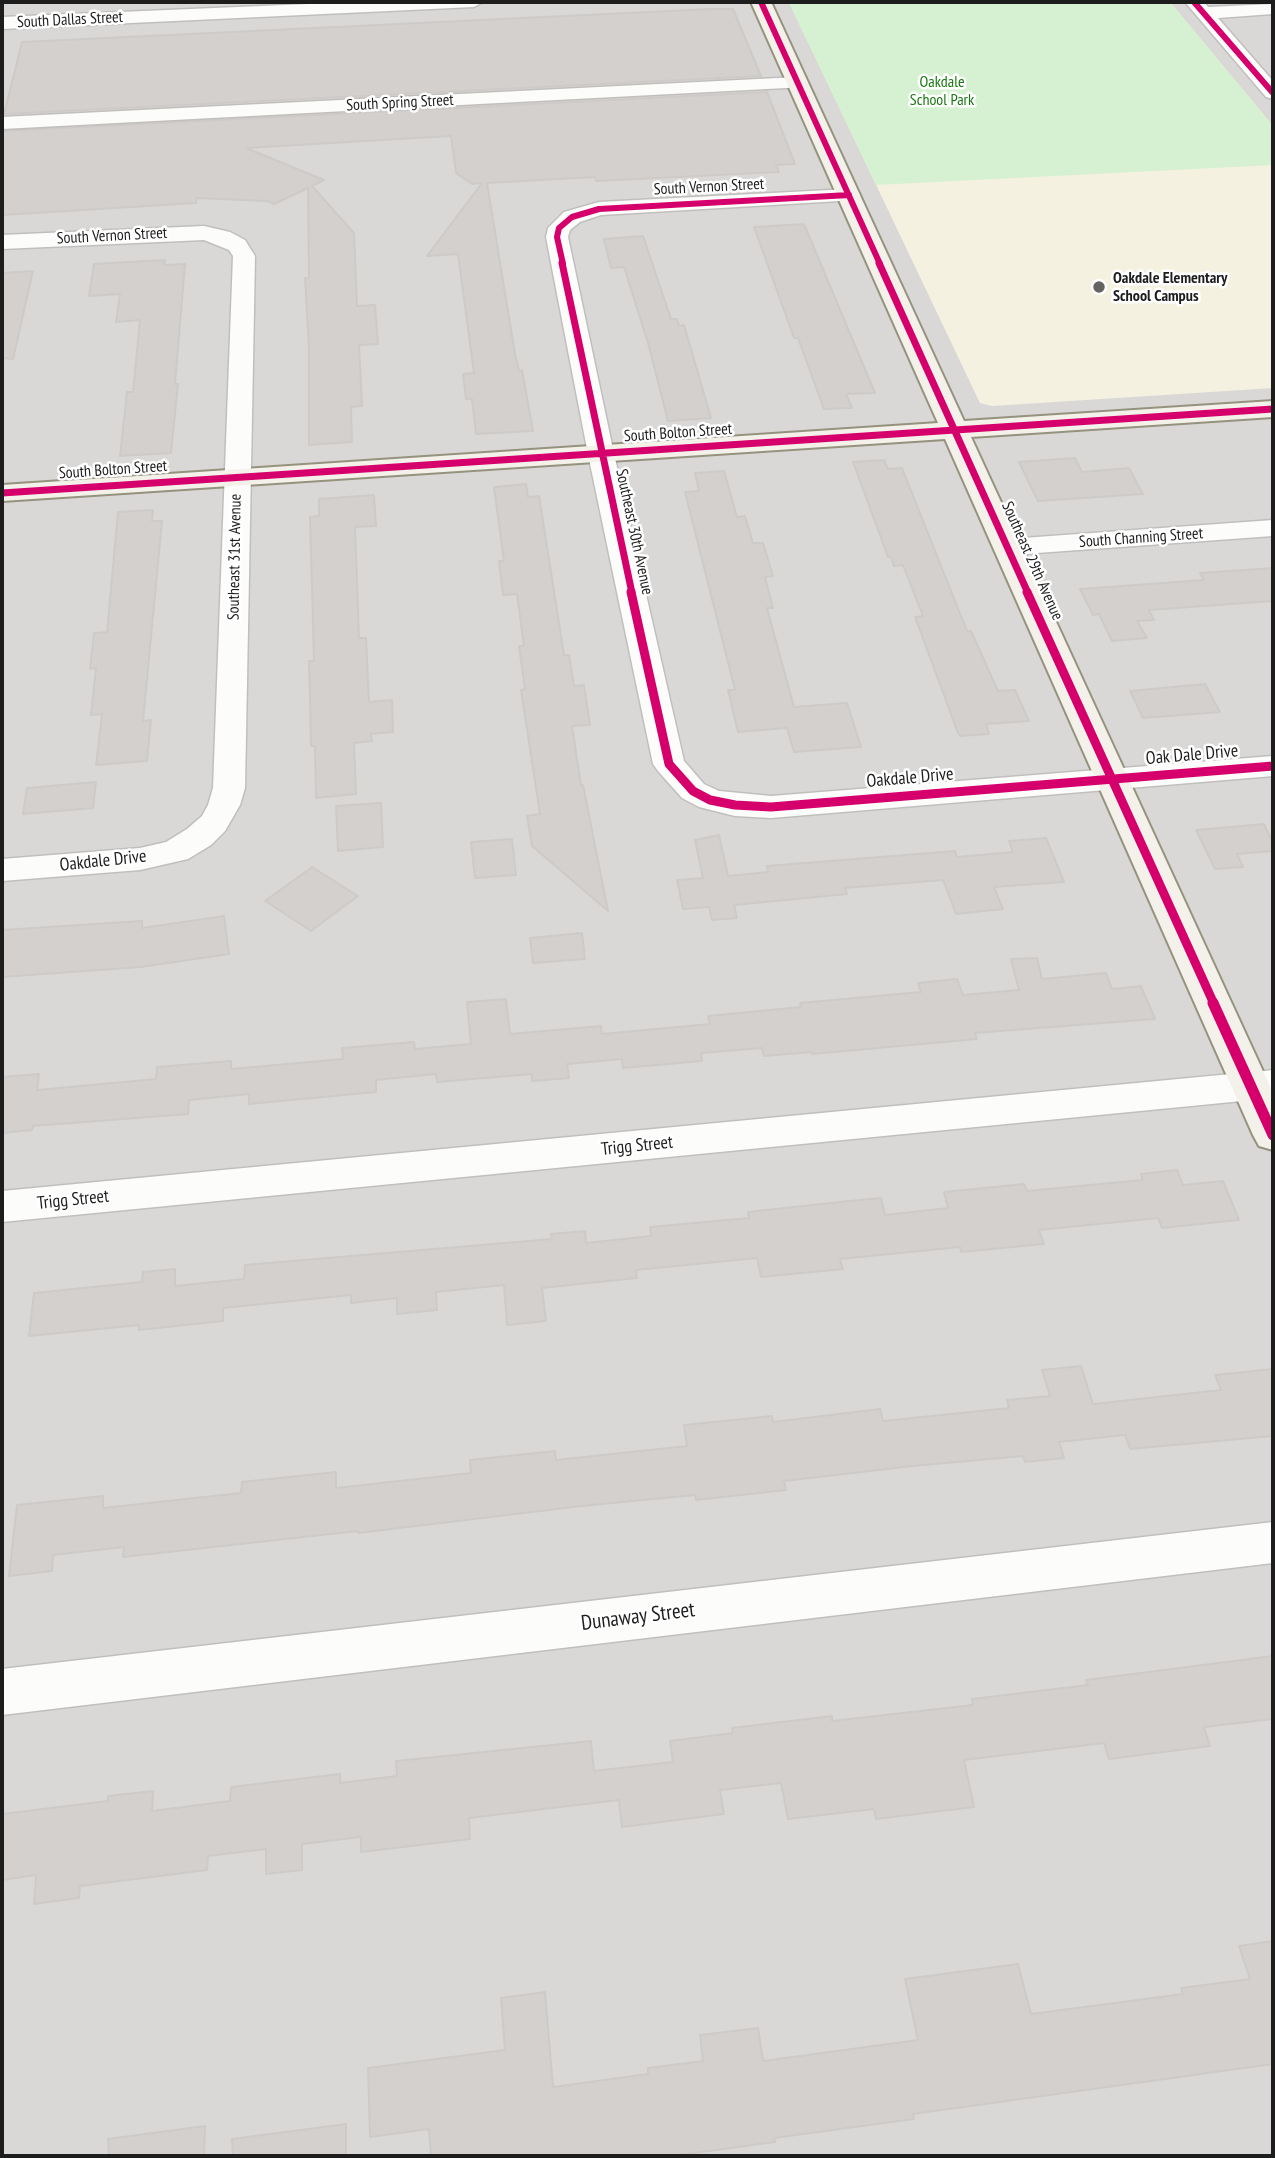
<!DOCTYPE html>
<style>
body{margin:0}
#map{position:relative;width:1275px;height:2158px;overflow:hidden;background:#ebe8e6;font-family:"PT Sans Narrow",sans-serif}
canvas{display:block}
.frame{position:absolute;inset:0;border:4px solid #1d1d1d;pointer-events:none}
</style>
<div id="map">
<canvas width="1275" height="2158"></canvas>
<div class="frame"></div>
</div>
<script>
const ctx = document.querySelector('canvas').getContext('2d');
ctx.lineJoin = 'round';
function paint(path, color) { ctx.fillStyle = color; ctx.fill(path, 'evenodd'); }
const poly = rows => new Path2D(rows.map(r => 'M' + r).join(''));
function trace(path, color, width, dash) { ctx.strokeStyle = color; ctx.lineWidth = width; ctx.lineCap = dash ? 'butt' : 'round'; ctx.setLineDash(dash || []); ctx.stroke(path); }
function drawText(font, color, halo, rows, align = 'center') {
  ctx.font = font + ' "PT Sans Narrow",sans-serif'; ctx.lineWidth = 5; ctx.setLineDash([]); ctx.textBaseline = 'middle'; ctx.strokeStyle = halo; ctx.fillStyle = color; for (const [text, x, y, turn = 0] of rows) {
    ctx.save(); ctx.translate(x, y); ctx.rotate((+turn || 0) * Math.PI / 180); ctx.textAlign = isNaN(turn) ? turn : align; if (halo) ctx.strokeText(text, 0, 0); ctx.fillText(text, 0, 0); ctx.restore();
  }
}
const residential = poly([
 [2,2,1273,2,1273,2156,2,2156]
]);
const education = poly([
 [789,2,1170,2,1273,126,1273,388,992,406,980,403]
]);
const park = poly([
 [819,2,1170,2,1273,126,1273,165,876,185,789,3]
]);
const building = poly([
 [711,9,733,9,761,76,4,114,22,42,711,9],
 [767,92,795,164,776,165,779,172,596,181,595,177,487,183,515,354,519,371,522,370,533,431,476,434,472,399,466,399,463,374,474,373,458,254,427,256,482,183,472,184,456,173,451,136,246,148,324,180,312,186,354,233,357,306,375,305,378,344,359,345,362,406,351,407,352,442,309,445,309,348,305,278,309,278,308,188,274,204,267,201,196,198,196,203,2,215,2,131,767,92],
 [804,224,875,393,846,394,852,408,824,409,798,338,794,338,754,227,804,224],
 [643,236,671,319,677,319,679,326,684,325,711,418,668,421,648,343,624,267,611,268,604,239,643,236],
 [165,260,164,265,185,264,175,384,178,384,171,453,120,456,127,392,133,392,140,320,116,322,120,294,89,296,94,264,165,260],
 [33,271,13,359,2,358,2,273,33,271],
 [1075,458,1082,472,1129,468,1143,494,1038,501,1019,462,1075,458],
 [884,460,888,469,902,468,967,631,971,631,998,691,1015,690,1029,721,986,724,989,734,960,736,958,733,915,617,923,616,903,565,894,566,891,557,888,557,853,462,884,460],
 [724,471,737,517,745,516,753,543,763,543,773,576,765,577,773,608,767,608,794,707,847,703,861,747,794,752,787,728,738,732,728,690,735,690,685,492,699,491,695,473,724,471],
 [526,484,528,497,539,496,564,655,569,655,574,686,584,685,590,725,572,726,581,785,583,785,608,911,532,846,527,816,540,814,521,690,525,689,519,646,524,646,517,594,503,595,499,561,504,561,494,487,526,484],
 [374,495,376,526,355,527,359,638,366,638,369,702,392,700,393,732,371,734,372,741,354,743,356,794,316,798,315,746,311,746,310,697,309,661,314,661,310,517,319,516,319,499,374,495],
 [153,510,152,521,162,521,143,721,151,720,147,761,96,765,102,714,91,715,96,668,90,669,94,633,107,632,118,512,153,510],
 [1273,568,1273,601,1149,610,1154,620,1137,621,1147,638,1112,641,1099,614,1093,615,1080,589,1204,580,1200,573,1273,568],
 [1205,684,1220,712,1143,718,1130,691,1205,684],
 [96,782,93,808,23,814,27,788,96,782],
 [381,803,383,847,338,851,336,806,381,803],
 [1264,824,1273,843,1273,851,1237,854,1243,867,1215,869,1196,830,1264,824],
 [719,835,728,876,768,872,767,866,955,851,957,857,1013,852,1009,841,1046,838,1064,882,994,887,1003,909,956,914,943,880,845,888,847,894,734,905,737,918,712,920,709,907,683,909,677,880,703,878,695,840,719,835],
 [512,839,516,875,475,878,471,842,512,839],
 [312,867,358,896,311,931,265,901,312,867],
 [224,916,229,954,141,967,2,977,2,930,142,921,142,928,224,916],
 [582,933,585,959,533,963,530,938,582,933],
 [1037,958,1042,979,1106,973,1112,989,1141,986,1155,1019,975,1033,977,1039,812,1054,812,1052,764,1056,762,1048,701,1053,702,1061,623,1068,622,1059,567,1064,569,1078,532,1081,532,1074,437,1082,436,1074,376,1080,376,1092,249,1104,249,1094,189,1100,188,1114,33,1126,32,1130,2,1133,2,1077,39,1074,37,1090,156,1079,157,1067,231,1061,231,1069,343,1059,342,1048,414,1042,415,1049,471,1044,467,1002,506,999,510,1034,601,1026,602,1034,710,1024,708,1016,801,1007,800,1003,921,992,918,983,957,979,963,995,1019,990,1011,959,1037,958],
 [1177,1170,1183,1185,1223,1181,1239,1220,1162,1228,1158,1218,1039,1230,1044,1244,961,1252,960,1247,840,1259,843,1269,761,1277,757,1258,636,1270,637,1278,542,1288,546,1321,507,1325,504,1285,436,1292,437,1310,397,1314,397,1298,351,1303,351,1295,223,1308,223,1321,139,1330,139,1325,29,1336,34,1293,142,1282,143,1272,175,1269,175,1286,244,1279,245,1265,552,1239,551,1234,585,1231,586,1243,651,1236,650,1227,749,1218,748,1212,849,1201,881,1198,885,1215,948,1208,944,1192,1024,1184,1027,1191,1143,1180,1141,1174,1177,1170],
 [1081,1366,1093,1404,1221,1390,1215,1375,1273,1369,1273,1436,1130,1449,1125,1435,1059,1442,1064,1458,1025,1462,1023,1456,913,1466,784,1481,786,1490,696,1500,695,1495,582,1506,358,1533,358,1531,123,1557,124,1547,53,1555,52,1571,9,1576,17,1505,103,1496,103,1508,241,1493,242,1482,336,1472,336,1488,471,1473,470,1460,555,1451,556,1460,687,1446,684,1425,772,1416,773,1422,880,1409,883,1421,1009,1408,1007,1400,1050,1396,1042,1370,1081,1366],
 [1273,1656,1273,1719,1204,1727,1210,1746,1109,1759,1104,1743,964,1760,974,1807,876,1819,874,1809,788,1819,781,1783,720,1790,724,1814,622,1827,619,1800,469,1818,470,1839,361,1852,361,1837,302,1844,302,1870,266,1874,266,1849,208,1856,207,1870,80,1886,79,1898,34,1904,36,1875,2,1880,2,1814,108,1801,108,1796,153,1791,152,1811,230,1801,231,1787,340,1774,340,1783,397,1776,396,1761,591,1741,594,1771,673,1762,670,1741,733,1733,732,1728,832,1716,832,1721,973,1705,972,1699,1088,1685,1086,1680,1273,1656],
 [1273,1941,1273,2064,913,2114,914,2119,774,2138,775,2142,672,2156,431,2156,429,2129,370,2137,368,2068,505,2050,501,1998,545,1992,553,2087,648,2074,648,2068,703,2061,700,2035,758,2028,763,2061,918,2040,905,1979,1018,1964,1031,2014,1183,1994,1181,1988,1250,1979,1239,1946,1273,1941],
 [346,2124,346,2156,233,2156,232,2139,346,2124],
 [205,2126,204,2156,109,2156,108,2139,205,2126]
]);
const street = poly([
 [356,2,483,2,474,7,2,29,2,17,356,2],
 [1185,2,1204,2,1208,7,1273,4,1273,14,1218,18,1273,81,1273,99,1266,97,1185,2],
 [798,77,808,83,805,87,2,129,2,117,798,77],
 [849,189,857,190,860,195,857,200,601,215,580,222,570,230,568,237,614,454,684,761,704,784,719,791,771,796,1273,756,1273,776,771,818,735,816,699,807,682,798,658,771,653,764,588,454,546,237,548,228,564,212,599,202,849,189],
 [204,226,230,232,245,240,255,256,245,788,240,805,225,831,211,845,188,859,140,870,2,881,2,859,140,848,166,842,187,829,202,816,208,805,213,788,233,256,229,250,204,240,2,249,2,235,204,226],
 [1273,520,1273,536,1009,555,999,553,995,547,999,541,1009,539,1273,520],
 [1273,1070,1273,1098,2,1222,2,1191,1273,1070],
 [1273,1522,1273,1563,2,1715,2,1669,1273,1522]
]);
const secondary = poly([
 [751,2,771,2,964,421,1273,401,1273,417,971,437,1273,1093,1273,1150,1259,1146,1253,1135,945,439,2,501,2,485,938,423,751,2]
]);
const cyclewayFar3 = poly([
 [761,2,880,264],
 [1194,2,1273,93],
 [563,264,557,237,559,228,572,217,599,209,849,195]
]);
const cyclewayFar2 = poly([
 [562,263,632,593],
 [879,263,1028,593],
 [2,493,1273,409]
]);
const cyclewayFar1 = poly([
 [631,592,669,764,693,791,710,800,735,805,771,807,1273,766],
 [1027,592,1214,1004]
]);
const cycleway = poly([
 [1213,1003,1273,1135]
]);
const markers = [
 [1099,287,7,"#656463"]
];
const farStreetnames = [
 ["South Dallas Street",70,20,-3],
 ["South Spring Street",400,103,-3],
 ["South Vernon Street",709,187,-3],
 ["South Vernon Street",112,236,-3],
 ["South Bolton Street",678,433,-4],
 ["South Bolton Street",113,470,-4],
 ["Southeast 30th Avenue",634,532,78],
 ["South Channing Street",1141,538,-4],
 ["Southeast 31st Avenue",235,557,-89],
 ["Southeast 29th Avenue",1032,561,66]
];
const farParknames = [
 ["Oakdale",942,82],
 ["School Park",942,100]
];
const farPoinames = [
 ["Oakdale Elementary",1113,278],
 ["School Campus",1113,296]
];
const streetNames = [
 ["Oak Dale Drive",1192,755,-5],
 ["Oakdale Drive",910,778,-5],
 ["Oakdale Drive",103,861,-6],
 ["Trigg Street",637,1146,-6],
 ["Trigg Street",73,1200,-6]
];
const nearStreetnames = [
 ["Dunaway Street",638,1617,-7]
];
paint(residential, '#dad8d7');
paint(education, '#f5f1e0');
paint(park, '#d6f1d1');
paint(building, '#d3d0ce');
trace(building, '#cecac7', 2);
trace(street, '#c1bfbe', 3);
trace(secondary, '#95927e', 4);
paint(street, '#fcfcfb');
paint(secondary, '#f3f1e9');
trace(cyclewayFar3, '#d6006c', 6);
trace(cyclewayFar2, '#d6006c', 7);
trace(cyclewayFar1, '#d6006c', 9);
trace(cycleway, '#d6006c', 11);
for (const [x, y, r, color] of markers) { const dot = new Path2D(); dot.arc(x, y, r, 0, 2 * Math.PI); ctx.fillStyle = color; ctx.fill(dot); trace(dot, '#fff', 2.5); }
drawText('16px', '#1d1d1d', '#fff', farStreetnames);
drawText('16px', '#17780e', '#fff', farParknames);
drawText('bold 16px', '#1d1d1d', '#fff', farPoinames, 'left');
drawText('18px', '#1d1d1d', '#fff', streetNames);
drawText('21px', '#1d1d1d', '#fff', nearStreetnames);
</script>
